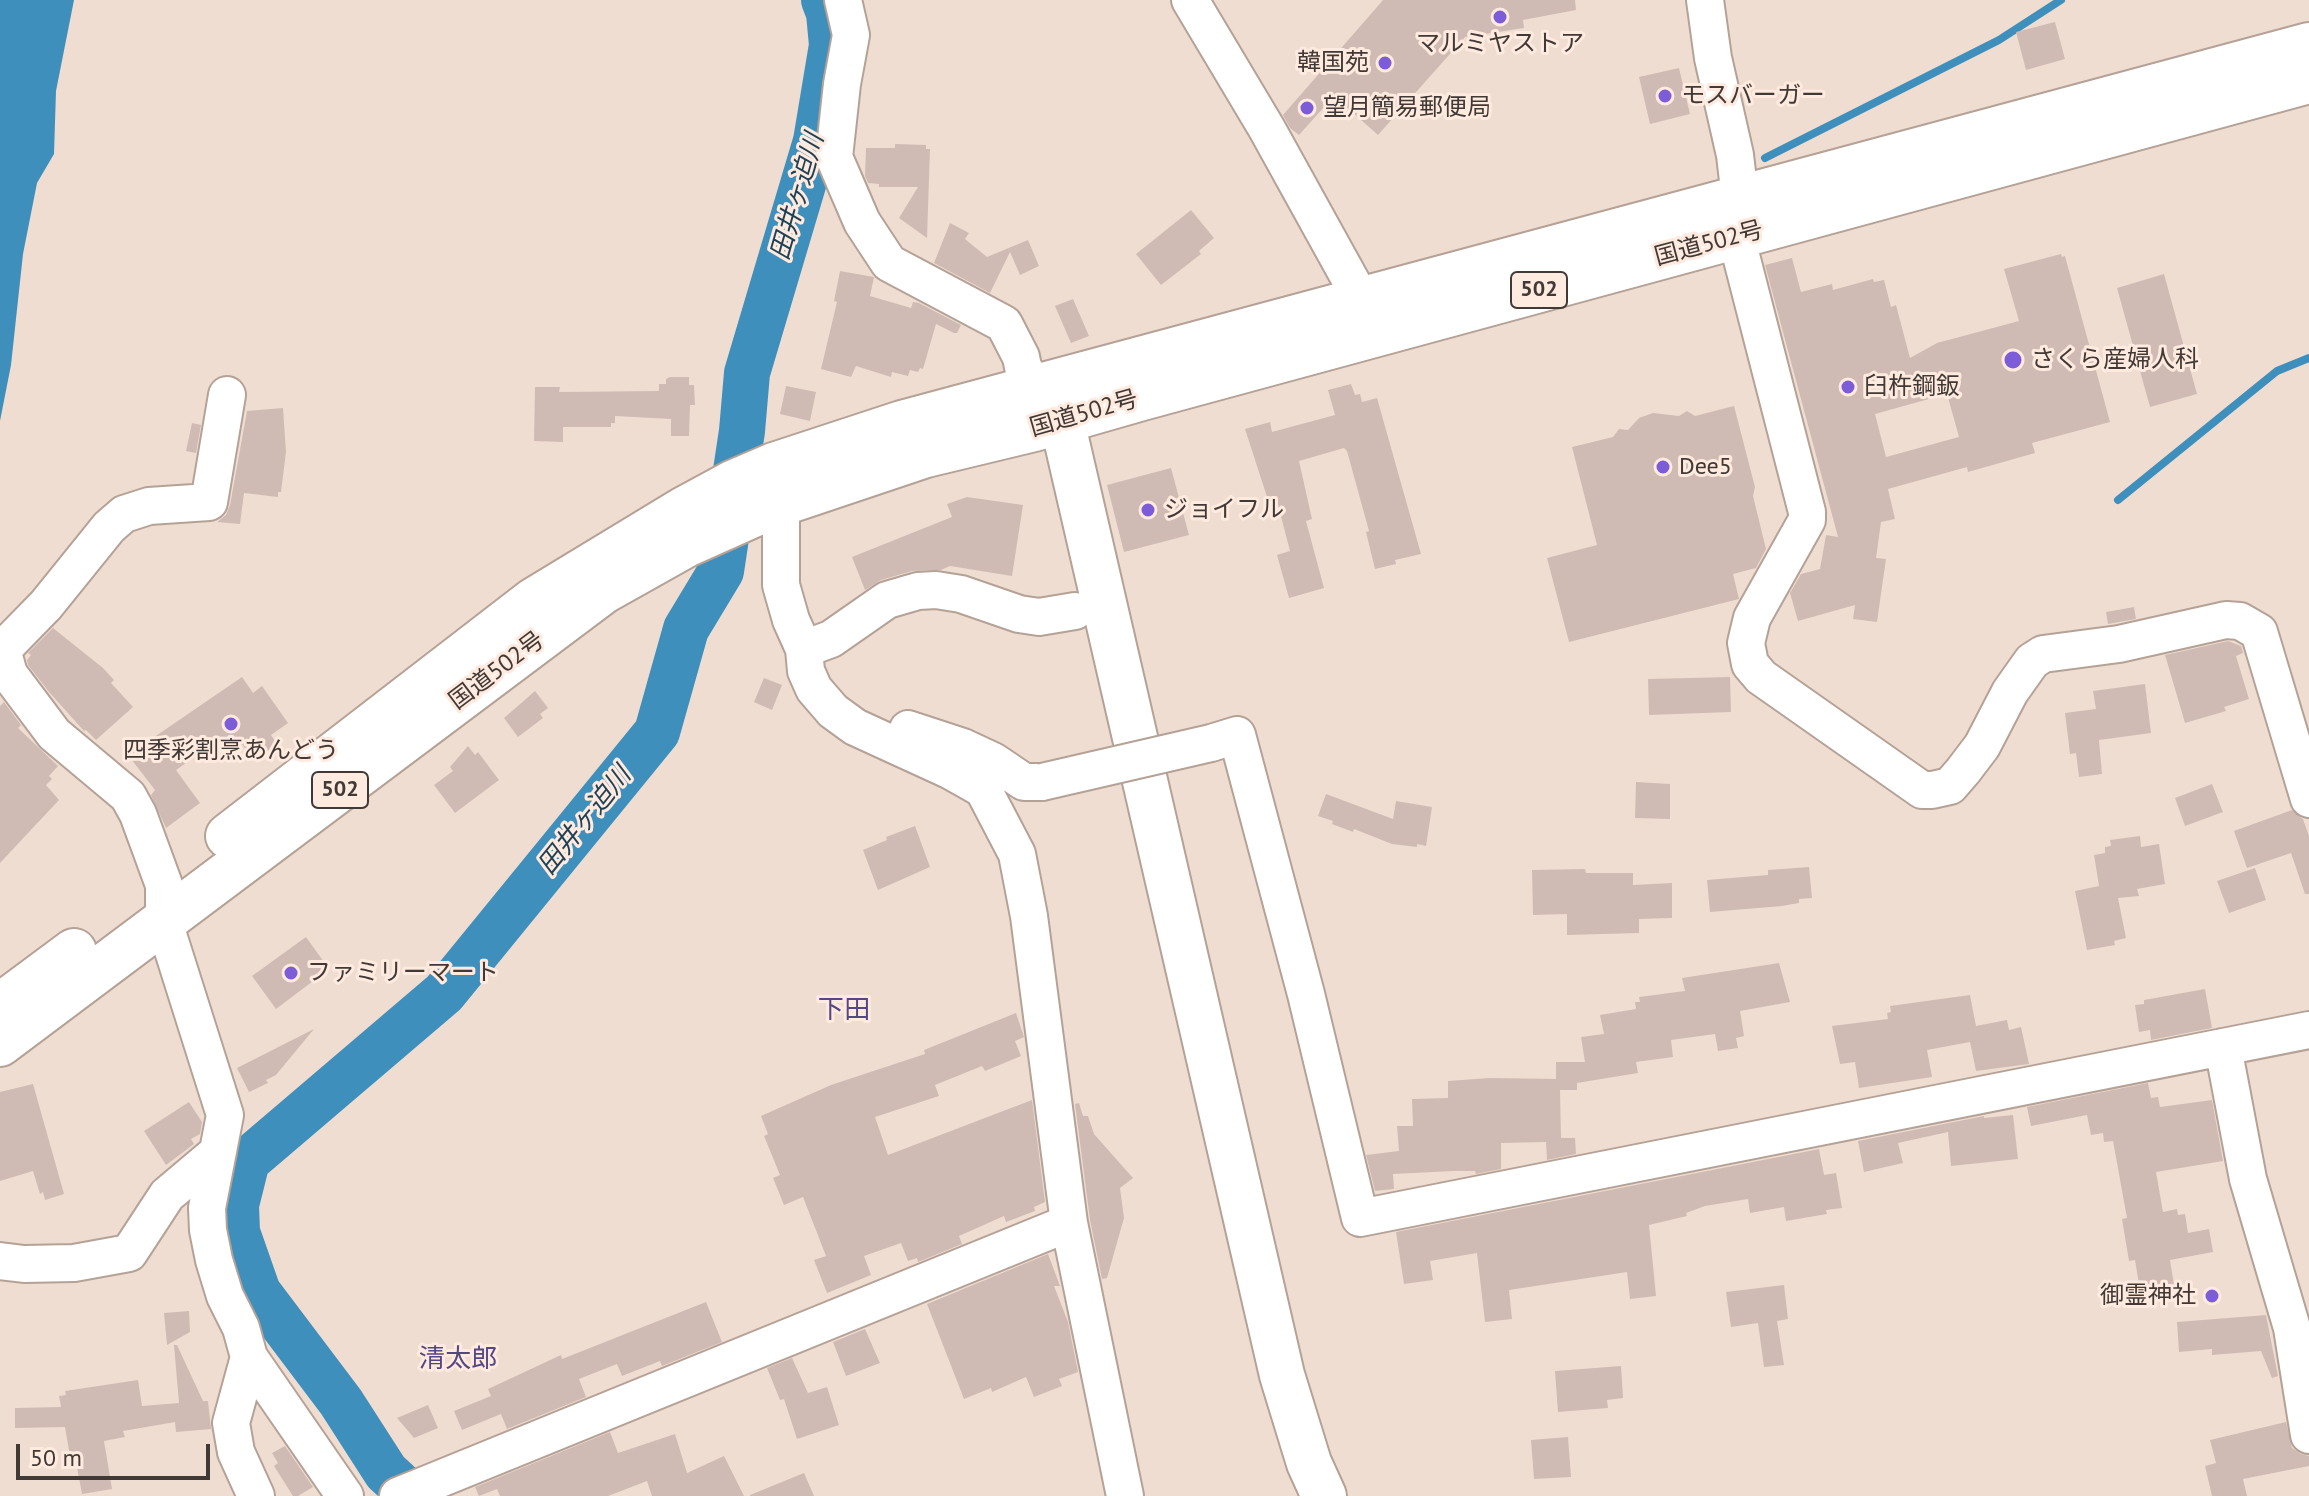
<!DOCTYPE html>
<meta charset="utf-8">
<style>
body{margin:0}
#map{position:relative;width:2309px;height:1496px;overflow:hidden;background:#f0ddd1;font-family:"PT Sans",sans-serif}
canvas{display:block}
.scale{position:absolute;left:16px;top:1444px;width:194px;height:36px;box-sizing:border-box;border:4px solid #413935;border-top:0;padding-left:10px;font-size:24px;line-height:28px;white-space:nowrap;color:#413935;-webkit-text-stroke:6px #feeade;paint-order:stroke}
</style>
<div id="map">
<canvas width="2309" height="1496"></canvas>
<div class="scale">50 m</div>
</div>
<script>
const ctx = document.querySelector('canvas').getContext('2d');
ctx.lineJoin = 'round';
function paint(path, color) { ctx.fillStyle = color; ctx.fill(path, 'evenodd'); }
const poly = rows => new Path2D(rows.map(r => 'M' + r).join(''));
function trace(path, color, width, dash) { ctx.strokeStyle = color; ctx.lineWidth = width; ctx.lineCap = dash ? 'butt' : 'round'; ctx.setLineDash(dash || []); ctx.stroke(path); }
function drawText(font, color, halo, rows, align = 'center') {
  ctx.font = font + ' "PT Sans","Noto Sans JP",sans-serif'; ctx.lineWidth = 6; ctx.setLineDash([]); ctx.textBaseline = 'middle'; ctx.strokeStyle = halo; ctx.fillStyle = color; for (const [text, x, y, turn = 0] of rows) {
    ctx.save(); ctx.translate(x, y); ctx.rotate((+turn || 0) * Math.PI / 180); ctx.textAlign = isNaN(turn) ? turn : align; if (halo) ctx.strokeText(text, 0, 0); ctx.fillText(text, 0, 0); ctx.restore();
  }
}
const water = poly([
 [0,0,74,0,56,91,54,154,37,183,23,254,11,365,0,421]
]);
const stream = poly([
 [1765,158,1999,40,2061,0],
 [2118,500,2277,371,2309,358]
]);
const river = poly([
 [412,1496,386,1472,341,1402,258,1292,237,1232,236,1205,247,1161,444,993,657,732,686,629,721,571,742,431,747,373,816,141,832,45,829,13,824,0]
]);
const building = poly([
 [1383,0,1575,0,1576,10,1523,20,1524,28,1465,37,1378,135,1334,96,1299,135,1290,128,1283,115],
 [2055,22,2065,59,2026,70,2016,32],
 [1679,68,1690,114,1650,124,1639,77],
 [895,144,926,145,926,149,930,149,927,238,899,218,918,187,879,187,879,184,868,183,865,176,866,148,895,148],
 [1191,210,1214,238,1199,251,1201,254,1161,285,1136,254],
 [950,223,969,233,965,239,987,257,1028,240,1039,266,1020,275,1010,252,990,293,934,263],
 [2061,254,2062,257,2065,256,2110,422,2032,443,2035,453,1968,472,1967,467,1888,489,1895,519,1881,522,1876,558,1886,559,1877,622,1853,619,1855,605,1798,621,1790,593,1801,574,1820,569,1826,535,1838,537,1765,265,1792,258,1801,292,1832,284,1833,290,1873,279,1874,282,1884,280,1891,307,1896,305,1910,358,1937,343,2019,321,2004,269],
 [1947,394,1959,437,1886,457,1875,414],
 [840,271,874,277,870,296,911,308,913,302,919,303,961,325,957,333,954,333,936,324,923,369,920,368,918,372,910,370,908,376,892,372,891,377,856,366,851,377,821,369,837,302,834,301],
 [2164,274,2197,394,2150,407,2117,288],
 [1073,299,1089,336,1071,343,1055,306],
 [670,377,689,377,689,385,694,385,695,405,690,405,689,436,671,436,671,419,615,416,615,423,611,423,611,427,563,427,563,442,534,441,535,387,560,387,559,392,659,391,659,384,666,384,666,379],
 [1351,384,1355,395,1360,394,1362,402,1377,398,1421,554,1395,560,1396,564,1375,569,1366,532,1369,531,1347,451,1344,448,1299,461,1312,519,1306,521,1324,588,1289,598,1277,555,1290,551,1277,501,1269,503,1245,429,1270,422,1272,432,1335,415,1328,390],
 [786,386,816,392,810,421,780,414],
 [1734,406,1755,487,1753,496,1766,549,1756,568,1733,574,1739,599,1569,642,1547,558,1597,545,1572,447,1613,437,1619,429,1628,430,1639,418,1653,413,1679,416,1687,411,1695,416],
 [283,408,286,452,281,492,278,492,278,497,244,493,240,524,217,522,226,515,230,505,247,411],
 [192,423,201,425,196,453,186,451],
 [1171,468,1189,535,1124,552,1107,485],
 [967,497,1023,505,1012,576,950,566,941,570,912,571,881,580,865,590,852,557,952,517,947,504],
 [2134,607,2136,619,2108,624,2106,612],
 [53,628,103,668,114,680,111,683,133,707,96,740,86,730,84,731,49,692,28,665,27,660,31,655,28,653],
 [2228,641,2241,646,2243,653,2236,656,2249,699,2224,707,2226,711,2185,723,2165,655],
 [242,677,253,693,262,686,288,723,271,735,277,744,254,761,242,744,231,752,218,740,176,770,200,803,166,828,151,795,155,790,128,755],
 [1730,677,1731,712,1649,715,1648,679],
 [764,678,782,685,772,710,754,702],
 [2145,684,2151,733,2099,740,2102,774,2079,777,2076,753,2070,754,2065,713,2096,709,2093,691],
 [535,691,548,708,540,714,543,718,518,737,504,718],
 [4,702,21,725,18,728,58,766,49,776,52,779,46,785,59,800,0,863,0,706],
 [468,746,475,755,478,752,499,780,455,813,434,785,453,771,450,767],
 [1636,782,1670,784,1670,819,1635,818],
 [2212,784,2223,812,2185,826,2175,798],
 [1326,794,1393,819,1396,801,1432,807,1426,846,1417,844,1417,847,1392,844,1354,829,1353,832,1332,824,1333,821,1318,816],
 [2292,810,2303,819,2309,836,2309,894,2305,894,2291,853,2247,868,2234,831],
 [915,826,930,867,878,890,863,850,887,840,886,837],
 [2140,836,2141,847,2159,844,2165,884,2137,889,2139,896,2118,898,2126,938,2114,941,2115,945,2087,950,2075,891,2099,886,2094,855,2105,853,2105,847,2111,846,2110,840],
 [1809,867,1812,898,1799,899,1799,903,1782,906,1710,912,1707,880,1768,875,1768,870],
 [2255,868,2266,900,2229,913,2217,881],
 [1585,869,1586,873,1633,873,1633,885,1672,883,1672,918,1639,919,1639,933,1567,935,1567,914,1533,915,1532,870],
 [306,937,329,969,276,1009,252,976],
 [1779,963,1790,1002,1740,1011,1744,1036,1736,1038,1738,1048,1718,1051,1715,1034,1671,1040,1673,1057,1636,1062,1638,1073,1577,1083,1577,1090,1560,1090,1561,1138,1575,1138,1576,1154,1547,1160,1546,1142,1501,1143,1501,1169,1476,1174,1475,1171,1454,1171,1393,1174,1394,1189,1375,1191,1366,1155,1399,1151,1397,1126,1413,1126,1412,1099,1448,1098,1448,1081,1490,1078,1556,1079,1556,1062,1585,1062,1581,1037,1604,1034,1600,1015,1636,1009,1635,1002,1640,1002,1639,997,1685,991,1682,978],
 [2205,989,2212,1028,2151,1040,2150,1030,2139,1032,2135,1005,2144,1004,2144,1000],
 [1970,995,1976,1026,2007,1020,2009,1030,2021,1027,2029,1064,1976,1071,1970,1042,1927,1050,1932,1077,1859,1088,1855,1062,1840,1064,1832,1026,1888,1019,1887,1013,1891,1012,1890,1006],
 [1016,1013,1024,1037,1015,1041,1021,1056,985,1071,982,1066,935,1085,939,1096,875,1117,888,1155,1032,1100,1045,1202,1034,1207,1035,1211,1006,1222,1004,1216,959,1236,962,1244,918,1262,917,1258,908,1261,901,1243,864,1256,871,1275,827,1293,814,1260,826,1256,803,1197,784,1205,773,1178,780,1175,764,1136,768,1134,761,1116,831,1085,925,1054,924,1050],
 [314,1029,276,1075,266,1080,268,1083,249,1092,237,1068],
 [2148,1083,2151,1098,2158,1097,2160,1107,2212,1100,2223,1161,2156,1172,2163,1212,2177,1209,2178,1215,2185,1214,2188,1233,2209,1229,2213,1252,2170,1260,2174,1285,2140,1290,2135,1260,2129,1261,2122,1219,2127,1218,2113,1141,2104,1142,2103,1133,2091,1135,2087,1115,2031,1126,2027,1107],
 [33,1084,64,1194,45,1200,43,1192,40,1194,33,1171,0,1181,0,1092],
 [189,1102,202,1122,200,1134,191,1139,194,1144,166,1165,144,1131],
 [1079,1103,1083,1116,1088,1116,1094,1134,1133,1178,1120,1188,1124,1218,1107,1278,1102,1279,1090,1220,1075,1104],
 [2013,1115,2018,1159,1951,1166,1948,1132,1898,1143,1903,1163,1864,1172,1858,1141,1984,1116,1984,1118],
 [1819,1149,1824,1175,1836,1173,1842,1208,1826,1210,1827,1214,1786,1221,1784,1207,1750,1213,1748,1199,1705,1206,1686,1213,1687,1216,1649,1225,1656,1296,1630,1299,1627,1272,1509,1290,1512,1319,1485,1322,1477,1253,1430,1261,1433,1280,1404,1284,1396,1232],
 [1048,1254,1060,1286,1054,1286,1068,1322,1078,1372,1059,1379,1062,1386,1034,1397,1026,1377,992,1392,991,1388,964,1399,927,1304],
 [1784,1285,1788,1319,1777,1321,1784,1365,1764,1367,1758,1323,1731,1327,1726,1292],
 [706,1302,722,1342,662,1366,660,1361,622,1376,617,1364,579,1379,586,1397,507,1429,501,1414,462,1430,454,1411,491,1396,488,1389,561,1355,562,1359],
 [189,1311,190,1332,167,1345,164,1313],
 [2266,1315,2278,1376,2272,1378,2261,1351,2212,1355,2212,1349,2179,1352,2177,1322],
 [865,1329,880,1363,846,1376,833,1342],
 [174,1345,177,1345,203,1401,208,1401,211,1429,176,1432,175,1422,123,1431,125,1437,104,1441,112,1489,82,1494,76,1462,71,1462,65,1427,15,1428,15,1408,61,1407,59,1396,66,1395,65,1391,138,1380,142,1406,179,1403],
 [792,1358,808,1393,827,1387,839,1425,797,1439,784,1399,780,1400,767,1368],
 [1621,1366,1623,1398,1607,1400,1608,1408,1558,1412,1555,1371],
 [428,1405,438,1428,414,1438,397,1418],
 [2286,1422,2292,1448,2301,1454,2309,1456,2309,1466,2243,1479,2247,1496,2212,1496,2205,1466,2216,1463,2210,1440],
 [610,1432,618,1453,675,1434,687,1473,724,1456,744,1496,652,1496,647,1481,608,1496,500,1496,497,1489,479,1496,475,1487],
 [1568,1437,1571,1477,1534,1479,1531,1440],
 [285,1446,313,1487,298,1496,293,1496,274,1466,278,1463,272,1453],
 [804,1473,814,1496,750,1496,750,1495]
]);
const minor = poly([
 [843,0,851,35,842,84,834,157,862,222,889,263,1004,324,1021,357,1023,367,1035,388],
 [1190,0,1267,129,1361,299],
 [1705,0,1713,58,1735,155,1740,198,1736,236,1807,512,1807,520,1752,618,1746,643,1750,664,1761,677,1922,790,1932,790,1950,786,1963,771,1982,746,2010,692,2032,661,2043,654,2119,644,2226,620,2240,621,2259,632,2309,799],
 [227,395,209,502,149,506,124,514,109,527,46,605,6,646,4,656,9,674,54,734,128,796,138,814,164,885,164,922,225,1115,207,1208,208,1230,214,1260,225,1296,241,1328,249,1357,345,1496],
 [781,480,781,585,791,620,804,649,806,671,814,689,833,711,855,727,951,771,983,789,1017,854,1029,916,1069,1223,1125,1496],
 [804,649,831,639,887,600,918,591,936,590,961,594,1019,614,1039,617,1075,611],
 [908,729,963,747,993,761,1024,782,1042,782],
 [1211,743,1237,735,1306,994,1360,1218,2309,1030],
 [2223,1047,2248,1179,2292,1328,2309,1435],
 [0,1261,24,1264,74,1263,129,1253,167,1195,218,1152],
 [249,1357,231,1423,236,1452,256,1496],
 [398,1496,1069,1223]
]);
const highway = poly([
 [1043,397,1062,421,1282,1375,1309,1463,1324,1496],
 [228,836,534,600,684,509,732,483,774,465,902,423,2309,45],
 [0,1006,74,951],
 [0,1044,604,591,686,545,771,507,926,455,1034,429,1142,398,2309,81]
]);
const minorBridge = poly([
 [1042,782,1211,743]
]);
const markers = [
 [1500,17,8,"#7c5cd7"],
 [1385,63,8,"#7c5cd7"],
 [1665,96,8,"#7c5cd7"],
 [1307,108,8,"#7c5cd7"],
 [2013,360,10,"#7c5cd7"],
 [1848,387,8,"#7c5cd7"],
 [1663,467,8,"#7c5cd7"],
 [1148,510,8,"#7c5cd7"],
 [231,724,8,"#7c5cd7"],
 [291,973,8,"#7c5cd7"],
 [2212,1296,8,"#7c5cd7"]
];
const shields = [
 [1539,290,56],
 [340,790,56]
];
const shieldNames = [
 ["502",1539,290],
 ["502",340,790]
];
const poiNames = [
 ["マルミヤストア",1500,44,"center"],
 ["韓国苑",1369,63,"right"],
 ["モスバーガー",1681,96],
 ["望月簡易郵便局",1323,108],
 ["さくら産婦人科",2031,360],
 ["臼杵鋼鈑",1864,387],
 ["Dee5",1679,467],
 ["ジョイフル",1164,510],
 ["四季彩割烹あんどう",231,751,"center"],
 ["ファミリーマート",307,973],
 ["御霊神社",2196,1296,"right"]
];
const streetNames = [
 ["国道502号",1709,244,-15],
 ["国道502号",1084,414,-16],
 ["国道502号",497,671,-37]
];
const waterNames = [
 ["田井ヶ迫川",798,197,-74],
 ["田井ヶ迫川",585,821,-51]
];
const neighbourhoodNames = [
 ["下田",844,1011],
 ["清太郎",458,1360]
];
paint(water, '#3e8fbc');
trace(stream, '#3e8fbc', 8);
trace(river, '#3e8fbc', 46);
paint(building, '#d0bbb4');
trace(minor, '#b5a297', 40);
trace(highway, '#b5a297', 48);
trace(minor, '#fff', 36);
trace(highway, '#fff', 44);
trace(minorBridge, '#b5a297', 40, []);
trace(minorBridge, '#fff', 36);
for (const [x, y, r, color] of markers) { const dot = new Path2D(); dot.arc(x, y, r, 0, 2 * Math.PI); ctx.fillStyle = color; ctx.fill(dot); trace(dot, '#feeade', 3); }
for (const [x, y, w] of shields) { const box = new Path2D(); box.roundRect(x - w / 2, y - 18, w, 36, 6); ctx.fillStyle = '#feeade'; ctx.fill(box); trace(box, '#413935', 2); }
drawText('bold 22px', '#413935', null, shieldNames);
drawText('24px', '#413935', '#feeade', poiNames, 'left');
drawText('24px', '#413935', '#feeade', streetNames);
drawText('italic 26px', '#1e4155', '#feeade', waterNames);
drawText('26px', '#544785', '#feeade', neighbourhoodNames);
</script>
